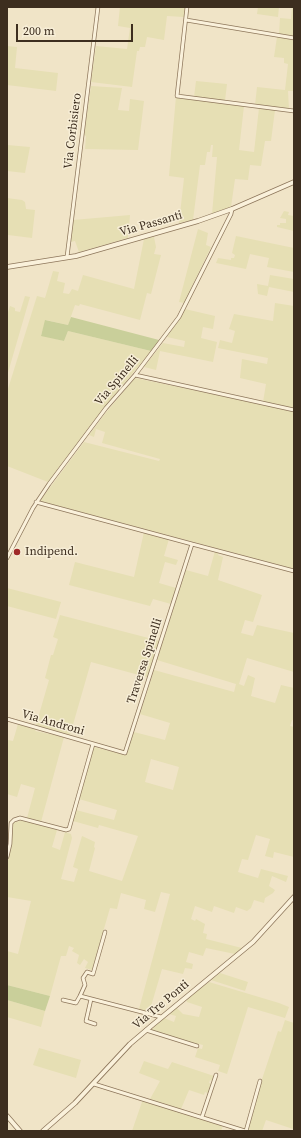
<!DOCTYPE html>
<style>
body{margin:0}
#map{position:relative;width:301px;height:1138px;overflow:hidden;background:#f0e4c7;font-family:"Source Serif 4",serif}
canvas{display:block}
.frame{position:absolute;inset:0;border:8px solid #3d2e1f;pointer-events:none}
.scale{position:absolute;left:16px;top:24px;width:117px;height:18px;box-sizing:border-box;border:2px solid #3d2e1f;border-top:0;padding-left:5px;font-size:12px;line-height:14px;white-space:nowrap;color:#3d2e1f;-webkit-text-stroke:3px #f7eed7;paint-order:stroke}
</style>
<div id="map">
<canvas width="301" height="1138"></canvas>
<div class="frame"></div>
<div class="scale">200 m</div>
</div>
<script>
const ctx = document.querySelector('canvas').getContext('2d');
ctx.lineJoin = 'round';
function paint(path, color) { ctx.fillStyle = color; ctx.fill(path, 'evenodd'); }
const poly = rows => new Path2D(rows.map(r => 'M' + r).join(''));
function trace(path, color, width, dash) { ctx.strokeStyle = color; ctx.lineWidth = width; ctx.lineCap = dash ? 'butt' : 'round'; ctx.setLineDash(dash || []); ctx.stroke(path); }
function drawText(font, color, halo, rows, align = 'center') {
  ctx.font = font + ' "Source Serif 4",serif'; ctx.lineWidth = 3; ctx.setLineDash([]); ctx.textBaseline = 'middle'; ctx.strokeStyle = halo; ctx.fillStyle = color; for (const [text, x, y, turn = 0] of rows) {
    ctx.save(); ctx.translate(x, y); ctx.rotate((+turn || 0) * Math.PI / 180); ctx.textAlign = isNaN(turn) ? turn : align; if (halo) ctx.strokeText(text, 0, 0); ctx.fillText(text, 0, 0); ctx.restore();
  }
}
const farmland = poly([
 [120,7,185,7,184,17,167,16,164,40,147,37,145,47,140,47,139,51,137,51,132,87,91,82,96,46,127,49,130,28,118,26],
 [258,7,279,7,278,17,257,14],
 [292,7,294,7,294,36,279,34,280,18,291,19],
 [277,37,294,40,294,91,288,91,289,109,255,105,257,87,285,90,288,64,284,63,284,58,274,57],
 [7,46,17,47,15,68,58,73,56,91,7,85],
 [196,81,227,84,225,101,194,97],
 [91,86,122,88,118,110,129,111,130,99,144,101,138,150,85,149,86,136,84,135],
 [176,96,244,106,239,150,254,152,259,108,275,110,271,141,265,141,261,166,250,165,248,180,235,179,231,207,212,214,217,157,212,157,213,145,211,145,210,152,207,152,205,165,200,165,193,220,179,223,184,178,169,176],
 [7,145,30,147,25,173,7,171],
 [7,198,22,200,25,202,26,209,35,210,32,238,8,235],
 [284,211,289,212,288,215,294,216,294,231,277,227,277,225,280,225,280,223,286,223,286,219,280,218],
 [130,215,128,238,79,252,75,241,71,242,73,220],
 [198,229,208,233,206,245,211,247,184,303,179,302],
 [236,236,294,248,294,272,267,267,269,258,250,254,246,269,216,263,218,258,231,260,231,258,234,258,235,255,232,253],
 [154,237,156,247,154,254,161,255,151,294,147,293,140,320,80,304,79,306,75,305,68,325,46,320,41,335,64,341,68,331,151,351,100,413,48,482,7,466,7,392,37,296,45,298,53,271,59,272,57,281,65,283,63,293,69,294,72,289,78,291,83,275,134,289,144,239],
 [270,275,294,279,294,292,269,287,267,296,258,294,257,284,268,286],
 [25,296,30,297,7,376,7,315,10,306,15,308,15,311,20,312],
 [275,303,294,306,294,409,263,402,266,384,240,378,242,359,267,364,268,358,218,348,220,340,232,343,235,331,229,329,234,314,273,321],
 [185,309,215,316,213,329,203,327,201,338,217,342,213,362,160,351,156,370,144,367,163,343,184,347,185,341,167,337],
 [135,378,294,411,294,569,40,501,84,442,159,461,160,459,102,443,105,432,96,429,94,437,89,435,104,415],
 [144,532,169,539,164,556,178,560,176,565,165,562,159,583,176,588,171,604,153,599,150,606,69,585,75,562,134,577],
 [215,551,219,552,218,555,223,557,218,580,262,595,253,622,245,620,241,633,253,636,257,625,294,633,294,672,247,658,239,684,244,686,248,675,255,678,251,696,275,703,281,685,294,688,294,720,292,720,290,726,294,727,294,857,274,852,273,858,265,856,270,839,256,835,248,860,242,859,238,872,258,878,261,869,288,876,286,882,272,876,269,886,275,890,273,893,265,898,264,903,254,900,251,908,247,911,236,907,234,913,214,906,212,912,195,906,191,919,195,921,196,919,205,924,203,933,207,934,206,939,242,948,235,954,206,948,203,956,189,952,186,962,193,964,192,969,185,968,183,974,162,969,149,1013,139,1009,170,894,161,892,155,912,144,909,146,900,121,893,117,909,110,908,92,970,85,968,88,962,84,959,80,965,77,963,79,955,72,951,74,948,69,946,66,956,61,956,50,996,7,985,7,951,18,954,31,901,7,897,7,862,13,823,23,820,57,830,52,847,60,850,65,832,71,834,72,838,61,879,74,882,78,869,73,867,82,836,95,842,94,847,95,848,89,871,122,881,138,836,99,825,98,828,73,821,76,810,114,820,117,810,79,799,94,747,125,755,134,732,165,740,170,723,140,714,154,670,234,692,236,684,157,660,186,570,208,576],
 [151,759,179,767,173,790,145,782],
 [7,588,61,602,56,619,7,606],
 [60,615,160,641,150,678,91,662,70,735,36,725,49,680,45,678,51,655,53,655,58,639,53,637],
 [18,724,36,729,35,731,64,737,41,822,27,818,35,788,21,784,17,797,7,794,7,744,8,740,13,741],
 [220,973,248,982,245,991,211,980],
 [209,982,279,1003,289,1007,285,1018,248,1007,227,1074,218,1071,220,1065,195,1057,198,1048,202,1049,203,1045,199,1044,198,1045,151,1030,164,1018,174,1022,176,1016,169,1014,176,1007,183,1014,199,1017,202,1007,187,1002,186,999],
 [7,1000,45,1011,41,1027,7,1017],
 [285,1020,294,1023,293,1129,266,1120,262,1131,251,1131,248,1128,260,1085,278,1031,281,1032],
 [39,1048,81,1060,76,1078,33,1065],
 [144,1061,168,1069,172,1062,214,1076,213,1081,210,1080,209,1083,212,1084,209,1094,205,1092,204,1095,189,1090,181,1109,150,1099,160,1081,139,1073],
 [143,1099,223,1125,221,1131,132,1131]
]);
const green = poly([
 [71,317,159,340,151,351,68,331,64,341,41,336,45,320,68,325],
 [7,985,50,996,45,1011,7,1000]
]);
const minor = poly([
 [187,7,177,96,294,111],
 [186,20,294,38],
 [67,257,98,7],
 [135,375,294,410],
 [192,544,294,571],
 [7,558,33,508,49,484,106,408,135,375,179,317,231,214,232,209],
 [7,719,125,753,192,544,36,502],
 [7,857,10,844,11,823,14,820,20,818,66,830,69,829,93,744],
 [80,996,85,985,83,978,87,972,93,974,105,932],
 [91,999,86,1021,95,1024],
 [63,1000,76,1003,80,996,161,1017],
 [146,1030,197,1046],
 [94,1084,245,1131],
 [202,1117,216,1075],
 [246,1131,260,1081]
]);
const tertiary = poly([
 [7,267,76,256,198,221,232,209,294,182],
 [7,1116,20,1131],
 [43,1131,75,1103,130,1044,150,1027,253,942,294,897]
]);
const markers = [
 [17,552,4,"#9f2928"]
];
const streetNames = [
 ["Via Corbisiero",73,131,-83],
 ["Via Passanti",151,224,-16],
 ["Via Spinelli",117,381,-50],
 ["Traversa Spinelli",145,661,-72],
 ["Via Androni",53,723,16],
 ["Via Tre Ponti",161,1005,-40]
];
const poiNames = [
 ["Indipend.",25,552]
];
paint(farmland, '#e6dfb4');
paint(green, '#c9cf9a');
trace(minor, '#8d765b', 4.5);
trace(tertiary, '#8d765b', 5.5);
trace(minor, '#faf1db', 3);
trace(tertiary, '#faf1db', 4);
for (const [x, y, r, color] of markers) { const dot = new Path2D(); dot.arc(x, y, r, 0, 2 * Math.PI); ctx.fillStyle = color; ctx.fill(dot); trace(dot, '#f7eed7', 1.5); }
drawText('12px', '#3d2e1f', '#f7eed7', streetNames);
drawText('12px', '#3d2e1f', '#f7eed7', poiNames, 'left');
</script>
